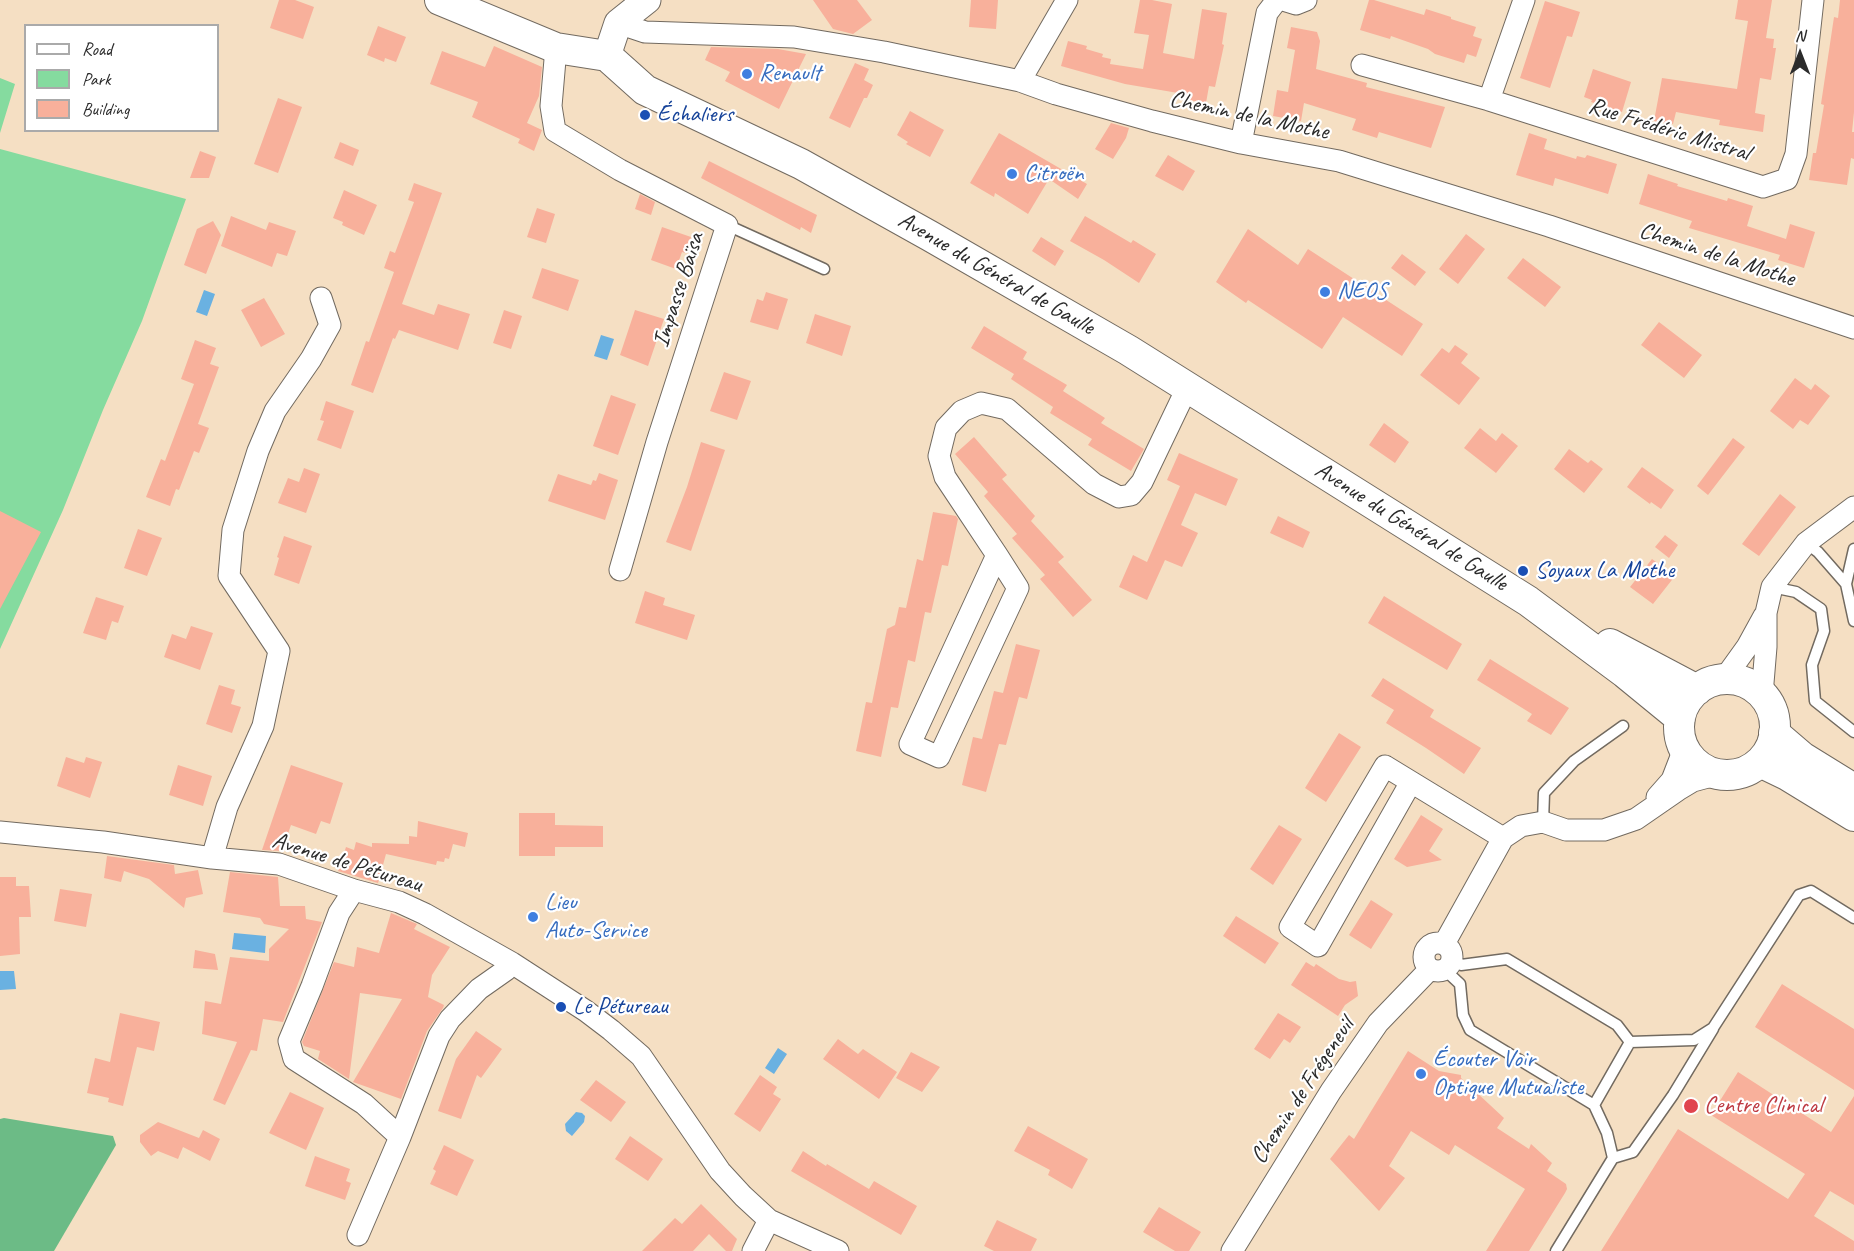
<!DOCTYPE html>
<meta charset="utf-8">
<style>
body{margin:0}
#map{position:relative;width:1854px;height:1251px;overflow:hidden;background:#f5dfc3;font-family:Caveat,sans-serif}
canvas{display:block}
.legend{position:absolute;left:24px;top:24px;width:195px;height:108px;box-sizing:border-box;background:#fff;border:2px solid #aaa;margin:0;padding:8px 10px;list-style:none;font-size:18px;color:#2b2b2b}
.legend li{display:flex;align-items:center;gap:12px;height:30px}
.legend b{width:30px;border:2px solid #aaa}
.north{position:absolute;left:1770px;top:24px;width:60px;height:60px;-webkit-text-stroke:4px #fff;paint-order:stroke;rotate:0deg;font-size:16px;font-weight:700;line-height:24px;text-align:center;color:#2b2b2b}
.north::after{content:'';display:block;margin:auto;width:21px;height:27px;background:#2b2b2b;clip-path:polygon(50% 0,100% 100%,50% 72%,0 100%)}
</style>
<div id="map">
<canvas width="1854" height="1251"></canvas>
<ul class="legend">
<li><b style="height:8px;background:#fff"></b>Road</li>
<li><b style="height:16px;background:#85db9f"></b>Park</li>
<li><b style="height:16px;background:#f8b09b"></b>Building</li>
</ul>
<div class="north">N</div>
</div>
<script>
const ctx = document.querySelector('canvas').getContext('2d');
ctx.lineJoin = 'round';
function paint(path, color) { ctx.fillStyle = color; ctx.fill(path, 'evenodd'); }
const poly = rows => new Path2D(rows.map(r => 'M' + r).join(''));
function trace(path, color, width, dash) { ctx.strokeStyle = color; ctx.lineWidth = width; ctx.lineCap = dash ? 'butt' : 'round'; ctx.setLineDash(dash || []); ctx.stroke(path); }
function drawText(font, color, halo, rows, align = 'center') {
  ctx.font = font + ' Caveat,sans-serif'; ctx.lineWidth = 4.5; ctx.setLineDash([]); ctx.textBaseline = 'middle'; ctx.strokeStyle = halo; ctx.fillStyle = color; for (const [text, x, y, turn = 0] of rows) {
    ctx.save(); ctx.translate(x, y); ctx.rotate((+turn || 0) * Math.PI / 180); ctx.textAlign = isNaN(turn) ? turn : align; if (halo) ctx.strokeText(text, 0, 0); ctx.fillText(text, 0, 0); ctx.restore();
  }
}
const green = poly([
 [0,78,15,84,0,133],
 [0,149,186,199,142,321,103,410,63,510,0,649]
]);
const forest = poly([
 [4,1118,113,1136,116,1145,54,1251,0,1251,0,1119]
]);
const water = poly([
 [204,290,215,294,207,316,196,312],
 [601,335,614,339,607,360,594,356],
 [234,933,266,936,265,953,232,949],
 [0,971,14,971,16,989,0,990],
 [778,1048,787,1054,774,1074,765,1068],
 [576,1112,582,1113,585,1116,584,1122,572,1136,566,1131,565,1124]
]);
const building = poly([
 [279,0,295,0,314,7,303,39,270,28],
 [813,0,857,0,872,20,853,34,833,29],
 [971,0,998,0,996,29,969,27],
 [1140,0,1152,0,1172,4,1163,53,1194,59,1202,9,1227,13,1222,44,1224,45,1215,87,1209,86,1206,103,1183,99,1184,94,1125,84,1061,66,1068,41,1087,46,1086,49,1103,54,1102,57,1111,59,1110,64,1143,69,1149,35,1134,33],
 [1369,0,1374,0,1424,15,1426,9,1451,17,1451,19,1476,27,1473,36,1482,39,1476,57,1467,54,1464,63,1435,54,1428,49,1391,36,1390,39,1360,30],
 [1738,0,1772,0,1766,38,1774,39,1773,48,1776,48,1771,80,1760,78,1755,113,1765,115,1763,132,1719,125,1720,120,1676,112,1673,124,1654,121,1662,78,1737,89,1748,21,1735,19],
 [1840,0,1854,0,1854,112,1852,132,1854,132,1854,159,1851,158,1847,185,1809,180,1813,153,1816,153,1824,105,1821,104,1834,17,1838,18],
 [1545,1,1580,12,1572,37,1567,36,1550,88,1520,78],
 [378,26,406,37,396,62,385,58,384,62,367,55],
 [1291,27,1317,32,1320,41,1316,69,1367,83,1366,87,1445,107,1431,148,1379,132,1377,138,1352,130,1356,119,1304,103,1301,121,1273,116,1277,90,1288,92,1295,50,1287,48],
 [494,46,542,67,539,96,527,123,542,130,534,151,518,143,520,139,472,117,478,102,430,84,442,51,485,67],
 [711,47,778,49,806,54,779,109,725,81,730,72,705,60],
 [855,63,869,69,864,80,873,85,867,98,864,98,850,128,829,118],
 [1593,69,1631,82,1622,112,1591,102,1592,100,1584,97],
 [278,98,302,107,278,173,254,164],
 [910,111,944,130,930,157,906,144,908,142,897,135],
 [1111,123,1129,128,1126,138,1113,159,1095,149],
 [999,133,1087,184,1078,199,1049,179,1028,214,995,193,994,197,970,183],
 [1529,133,1547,139,1544,149,1576,159,1577,156,1585,158,1587,155,1617,164,1608,194,1555,178,1553,186,1516,175],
 [340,142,359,150,353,166,334,158],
 [200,151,216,157,209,178,190,178],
 [1168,155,1195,171,1183,191,1155,176],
 [709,161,817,215,811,233,801,227,800,230,701,178],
 [1648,174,1678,184,1677,186,1727,201,1728,198,1753,206,1747,226,1786,239,1790,224,1815,232,1804,268,1778,260,1780,255,1689,228,1692,221,1639,204],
 [414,183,442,193,402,304,434,315,438,304,470,314,458,350,399,330,395,339,393,338,373,393,351,385,366,341,369,342,394,272,384,268,390,251,395,253,414,202,408,200],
 [344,190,377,205,364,235,342,225,343,222,333,218],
 [640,194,655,202,651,215,635,209],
 [537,208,555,214,546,243,527,237],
 [231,216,266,230,269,222,296,231,287,256,277,253,272,267,221,246],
 [1085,216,1131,243,1133,240,1156,254,1139,283,1104,260,1070,241],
 [213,221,221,235,206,274,184,265,197,229],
 [662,227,691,237,685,253,682,252,676,269,651,260],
 [1248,229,1298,265,1308,249,1423,324,1402,356,1343,317,1322,349,1248,300,1246,303,1216,282],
 [1466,234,1485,249,1458,284,1439,269],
 [1041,237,1064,251,1055,266,1032,251],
 [1402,254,1426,272,1415,286,1391,268],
 [1523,258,1561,287,1545,307,1507,278],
 [542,268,579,280,568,311,532,298],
 [766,292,788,299,778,330,750,322,757,299,763,301],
 [264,298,285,334,261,347,241,310],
 [504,310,522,316,511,349,493,343],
 [635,310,664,319,648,366,620,355],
 [815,314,851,326,842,356,806,343],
 [1659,322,1702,355,1684,378,1641,345],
 [984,326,1027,352,1023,359,1067,385,1063,391,1105,418,1101,423,1144,449,1131,471,1088,445,1092,439,1050,413,1053,407,1011,379,1014,374,971,348],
 [195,340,216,348,210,364,219,367,198,424,209,428,199,453,194,451,179,490,176,489,170,506,146,497,161,459,165,461,194,384,181,379],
 [1455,345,1468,354,1461,363,1480,378,1459,405,1420,375,1442,348,1449,353],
 [724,372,751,381,737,420,710,411],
 [1795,378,1811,390,1815,384,1830,396,1808,425,1800,420,1793,429,1770,411],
 [611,395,636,404,618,455,593,446],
 [326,401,354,411,341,449,317,440,324,421,320,420],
 [1384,423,1409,442,1395,463,1369,445],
 [1480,428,1496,441,1502,433,1518,446,1496,473,1464,448],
 [974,437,1007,475,1002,479,1035,516,1031,521,1064,557,1058,562,1092,600,1073,617,1040,579,1045,575,1012,538,1017,534,984,496,988,492,955,454],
 [1733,438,1745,447,1708,495,1697,486],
 [701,442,725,450,691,551,666,542,687,487],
 [1569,449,1588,463,1591,460,1603,469,1584,493,1554,469],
 [1179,453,1238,479,1226,506,1195,493,1181,525,1198,533,1182,567,1165,560,1147,600,1119,587,1133,555,1147,562,1180,486,1167,480],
 [1642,467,1674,490,1661,509,1651,502,1650,504,1627,487],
 [304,468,320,474,306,513,278,503,288,478,299,482],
 [599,473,618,480,605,520,548,501,558,474,591,485,593,480,596,481],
 [1780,494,1796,507,1759,556,1742,544],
 [0,511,41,532,0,609],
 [933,512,956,516,958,519,948,566,942,565,931,613,925,612,915,662,908,660,898,708,891,707,881,757,856,751,866,702,872,703,887,629,895,625,899,607,906,608,917,559,923,561],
 [1278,516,1310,532,1303,548,1270,533],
 [138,529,162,538,147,576,124,568],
 [1665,535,1678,545,1669,558,1655,547],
 [284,536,312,546,299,584,274,575,279,558,277,557],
 [1652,559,1675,576,1653,604,1630,587],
 [645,591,665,598,663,605,695,615,687,640,635,623],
 [1384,596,1462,644,1447,670,1368,623],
 [96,597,124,606,118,623,112,621,106,640,83,633],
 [191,626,213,633,200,670,164,657,172,634,186,639],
 [1016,644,1040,650,1027,699,1019,697,1006,745,999,744,986,792,962,785,973,737,982,739,994,691,1003,693],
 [1490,659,1569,708,1551,735,1527,721,1532,714,1477,680],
 [1383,678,1434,710,1430,717,1481,748,1464,774,1426,748,1386,723,1394,710,1371,696],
 [219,685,235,690,231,704,241,707,232,733,206,724],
 [1339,733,1361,747,1326,802,1305,788],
 [66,757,84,763,86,757,102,762,90,798,57,786],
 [178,765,212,776,203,806,169,795],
 [291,765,343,783,330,824,321,821,316,834,291,825,282,851,262,850],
 [519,813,555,813,555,825,603,826,603,847,555,847,555,856,519,856],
 [1421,815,1443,829,1429,851,1442,860,1407,867,1394,859],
 [418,821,468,833,465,847,453,844,449,859,445,858,444,862,437,861,436,865,386,854,378,883,338,871,346,847,354,850,356,842,372,847,372,843,409,844,409,836,417,837],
 [1279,825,1302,839,1273,885,1250,869],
 [107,856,174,865,175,874,198,870,203,894,186,898,184,908,149,879,124,871,121,882,104,878],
 [230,872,278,877,280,906,305,906,306,919,322,922,283,1022,263,1019,257,1051,251,1050,225,1105,213,1100,237,1042,202,1034,205,1001,221,1004,230,957,269,961,269,949,289,929,264,924,260,918,223,912],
 [0,877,16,877,16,886,29,886,31,917,19,917,20,954,0,956],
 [60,889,92,894,86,927,54,921],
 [1371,900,1393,914,1371,949,1349,935],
 [391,913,417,924,414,929,450,947,432,975,428,997,444,1005,443,1008,427,1031,401,1099,353,1082,402,999,360,993,349,1079,318,1059,320,1051,304,1046,302,1042,334,962,354,967,357,947,379,953],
 [1236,916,1279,943,1265,964,1223,936],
 [195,950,215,954,218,970,193,968],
 [1306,962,1314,967,1316,964,1339,979,1350,982,1356,981,1358,996,1345,1005,1338,1016,1291,985],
 [1782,984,1854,1029,1854,1090,1755,1027],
 [120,1013,160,1022,154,1051,137,1047,123,1106,108,1102,109,1098,87,1093,95,1058,110,1062],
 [1278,1013,1301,1027,1290,1043,1284,1039,1270,1059,1254,1049],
 [476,1031,502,1049,481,1078,477,1075,461,1119,438,1111,456,1059],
 [838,1039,858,1054,863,1049,897,1072,879,1099,823,1059],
 [1408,1051,1439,1071,1461,1075,1461,1078,1504,1118,1497,1128,1529,1149,1531,1144,1552,1163,1547,1171,1566,1184,1567,1189,1565,1193,1529,1251,1486,1251,1525,1189,1455,1145,1449,1155,1411,1131,1389,1166,1405,1178,1379,1211,1330,1159,1349,1135,1354,1139],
 [911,1052,940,1067,922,1092,896,1078],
 [1738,1072,1831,1132,1854,1096,1854,1205,1830,1191,1814,1216,1854,1241,1854,1251,1601,1251,1678,1129,1788,1199,1805,1174,1711,1115],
 [760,1075,777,1087,773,1094,781,1099,760,1132,734,1114],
 [596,1080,626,1102,611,1122,580,1100],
 [290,1092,324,1108,306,1150,269,1133],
 [158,1122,199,1138,203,1130,220,1139,210,1161,183,1147,178,1159,158,1151,151,1156,140,1142,140,1135],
 [1028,1126,1088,1159,1072,1189,1048,1175,1050,1170,1014,1151],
 [630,1136,663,1159,648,1181,615,1159],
 [444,1145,474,1160,457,1196,430,1184,436,1171,433,1169],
 [803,1151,826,1166,827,1164,869,1189,874,1181,917,1206,901,1235,791,1171],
 [315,1156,350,1169,346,1181,351,1183,345,1200,305,1186],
 [701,1204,737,1239,732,1251,726,1251,709,1234,693,1251,642,1251,675,1218,682,1224],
 [1159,1207,1201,1232,1189,1251,1175,1251,1143,1232],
 [997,1220,1037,1239,1031,1251,994,1251,984,1246]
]);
const service = poly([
 [727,225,824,269],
 [1806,543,1818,552,1846,584,1854,621],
 [1846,584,1854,549],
 [1772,587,1796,592,1821,609,1824,631,1812,665,1815,701,1854,732],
 [1543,822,1544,793,1574,761,1623,726],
 [1453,957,1461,965,1507,959,1617,1025,1630,1042],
 [1445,970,1460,984,1463,1015,1470,1030,1594,1105,1607,1133,1613,1158,1556,1251],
 [1630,1042,1694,1040,1713,1028,1799,895,1811,891,1854,918],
 [1594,1105,1630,1042],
 [1613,1158,1633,1152,1673,1095,1713,1029]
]);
const minor = poly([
 [1283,0,1296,4,1306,0],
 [618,23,645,32,794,37,884,52,1020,81,1056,94,1152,121,1241,143,1339,161,1549,226,1854,328],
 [556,48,551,106,555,131,620,170,727,225,657,442,620,570],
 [1362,65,1489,100,1763,187,1787,179,1796,154,1813,0],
 [1020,81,1067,0],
 [1489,100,1524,0],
 [1241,143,1267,13,1277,0],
 [997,555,910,744,939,757,1018,588,997,555,945,477,939,456,946,428,962,411,981,403,1007,409,1094,484,1119,497,1131,495,1142,482,1188,386],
 [1724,679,1747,647,1764,616],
 [1762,695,1766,647,1766,613,1772,587,1806,543,1854,507],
 [1411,782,1318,946,1290,927,1385,766,1503,838],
 [1657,797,1672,780,1684,749],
 [0,832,103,842,212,858,279,864,354,890,399,902,425,914,512,963,586,1011,611,1030,641,1056,720,1171,743,1196,769,1220,838,1251],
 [212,858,227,807,263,726,279,651,229,576,233,530,258,451,275,411,311,359,330,325,321,298],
 [354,890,339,913,312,986,289,1041,294,1059,364,1104,400,1137],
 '1424 957a14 14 0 1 1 28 0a14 14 0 1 1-28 0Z',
 [1444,944,1503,838,1521,826,1543,822,1566,830,1604,830,1636,819,1678,790,1693,781,1719,774],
 [358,1235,400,1137,439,1036,450,1019,479,989,506,970,512,963],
 [753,1251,769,1220],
 [1232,1251,1331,1091,1378,1023,1430,969]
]);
const tertiary = poly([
 [607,56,618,23,647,0]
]);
const secondary = poly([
 [440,0,556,48,607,56,645,90,801,164,930,236,1128,350,1528,601,1625,673,1680,718],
 [1610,644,1697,690],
 '1679 727a48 48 0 1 1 96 0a48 48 0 1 1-96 0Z',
 [1774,733,1802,757,1854,789],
 [1760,762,1787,775,1854,816]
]);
const markers = [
 [747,74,6,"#3f7fe0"],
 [645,115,6,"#1a4fb4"],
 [1012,174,6,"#3f7fe0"],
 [1325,292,6,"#3f7fe0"],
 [1523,571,6,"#1a4fb4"],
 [533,917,6,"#3f7fe0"],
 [561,1007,6,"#1a4fb4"],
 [1421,1074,6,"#3f7fe0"],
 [1691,1106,8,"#e0444e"]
];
const shopNames = [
 ["Renault",759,74],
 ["Citroën",1024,174],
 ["NEOS",1337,292],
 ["Lieu",545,903],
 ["Auto-Service",545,931],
 ["Écouter Voir",1433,1060],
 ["Optique Mutualiste",1433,1088]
];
const transitNames = [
 ["Échaliers",657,115],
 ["Soyaux La Mothe",1535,571],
 ["Le Pétureau",573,1007]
];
const streetNames = [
 ["Chemin de la Mothe",1249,116,12],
 ["Rue Frédéric Mistral",1669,130,17],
 ["Chemin de la Mothe",1717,255,18],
 ["Avenue du Général de Gaulle",996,274,30],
 ["Impasse Baïsa",679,290,-72],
 ["Avenue du Général de Gaulle",1411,527,32],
 ["Avenue de Pétureau",347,863,17],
 ["Chemin de Frégeneuil",1303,1091,-57]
];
const healthNames = [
 ["Centre Clinical",1704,1106]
];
paint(green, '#85db9f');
paint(forest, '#6cbb86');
paint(water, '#6ab1e1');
paint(building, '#f8b09b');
trace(service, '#726a60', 13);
trace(minor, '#726a60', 23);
trace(tertiary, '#726a60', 29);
trace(secondary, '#726a60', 32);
trace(service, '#fff', 10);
trace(minor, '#fff', 21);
trace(tertiary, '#fff', 27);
trace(secondary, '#fff', 30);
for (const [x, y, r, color] of markers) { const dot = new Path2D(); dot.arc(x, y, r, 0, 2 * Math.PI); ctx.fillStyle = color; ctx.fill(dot); trace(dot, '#fff', 2); }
drawText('24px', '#366cbe', '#fff', shopNames, 'left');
drawText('24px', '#164399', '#fff', transitNames, 'left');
drawText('24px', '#2b2b2b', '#fff', streetNames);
drawText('24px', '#be3a42', '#fff', healthNames, 'left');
</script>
